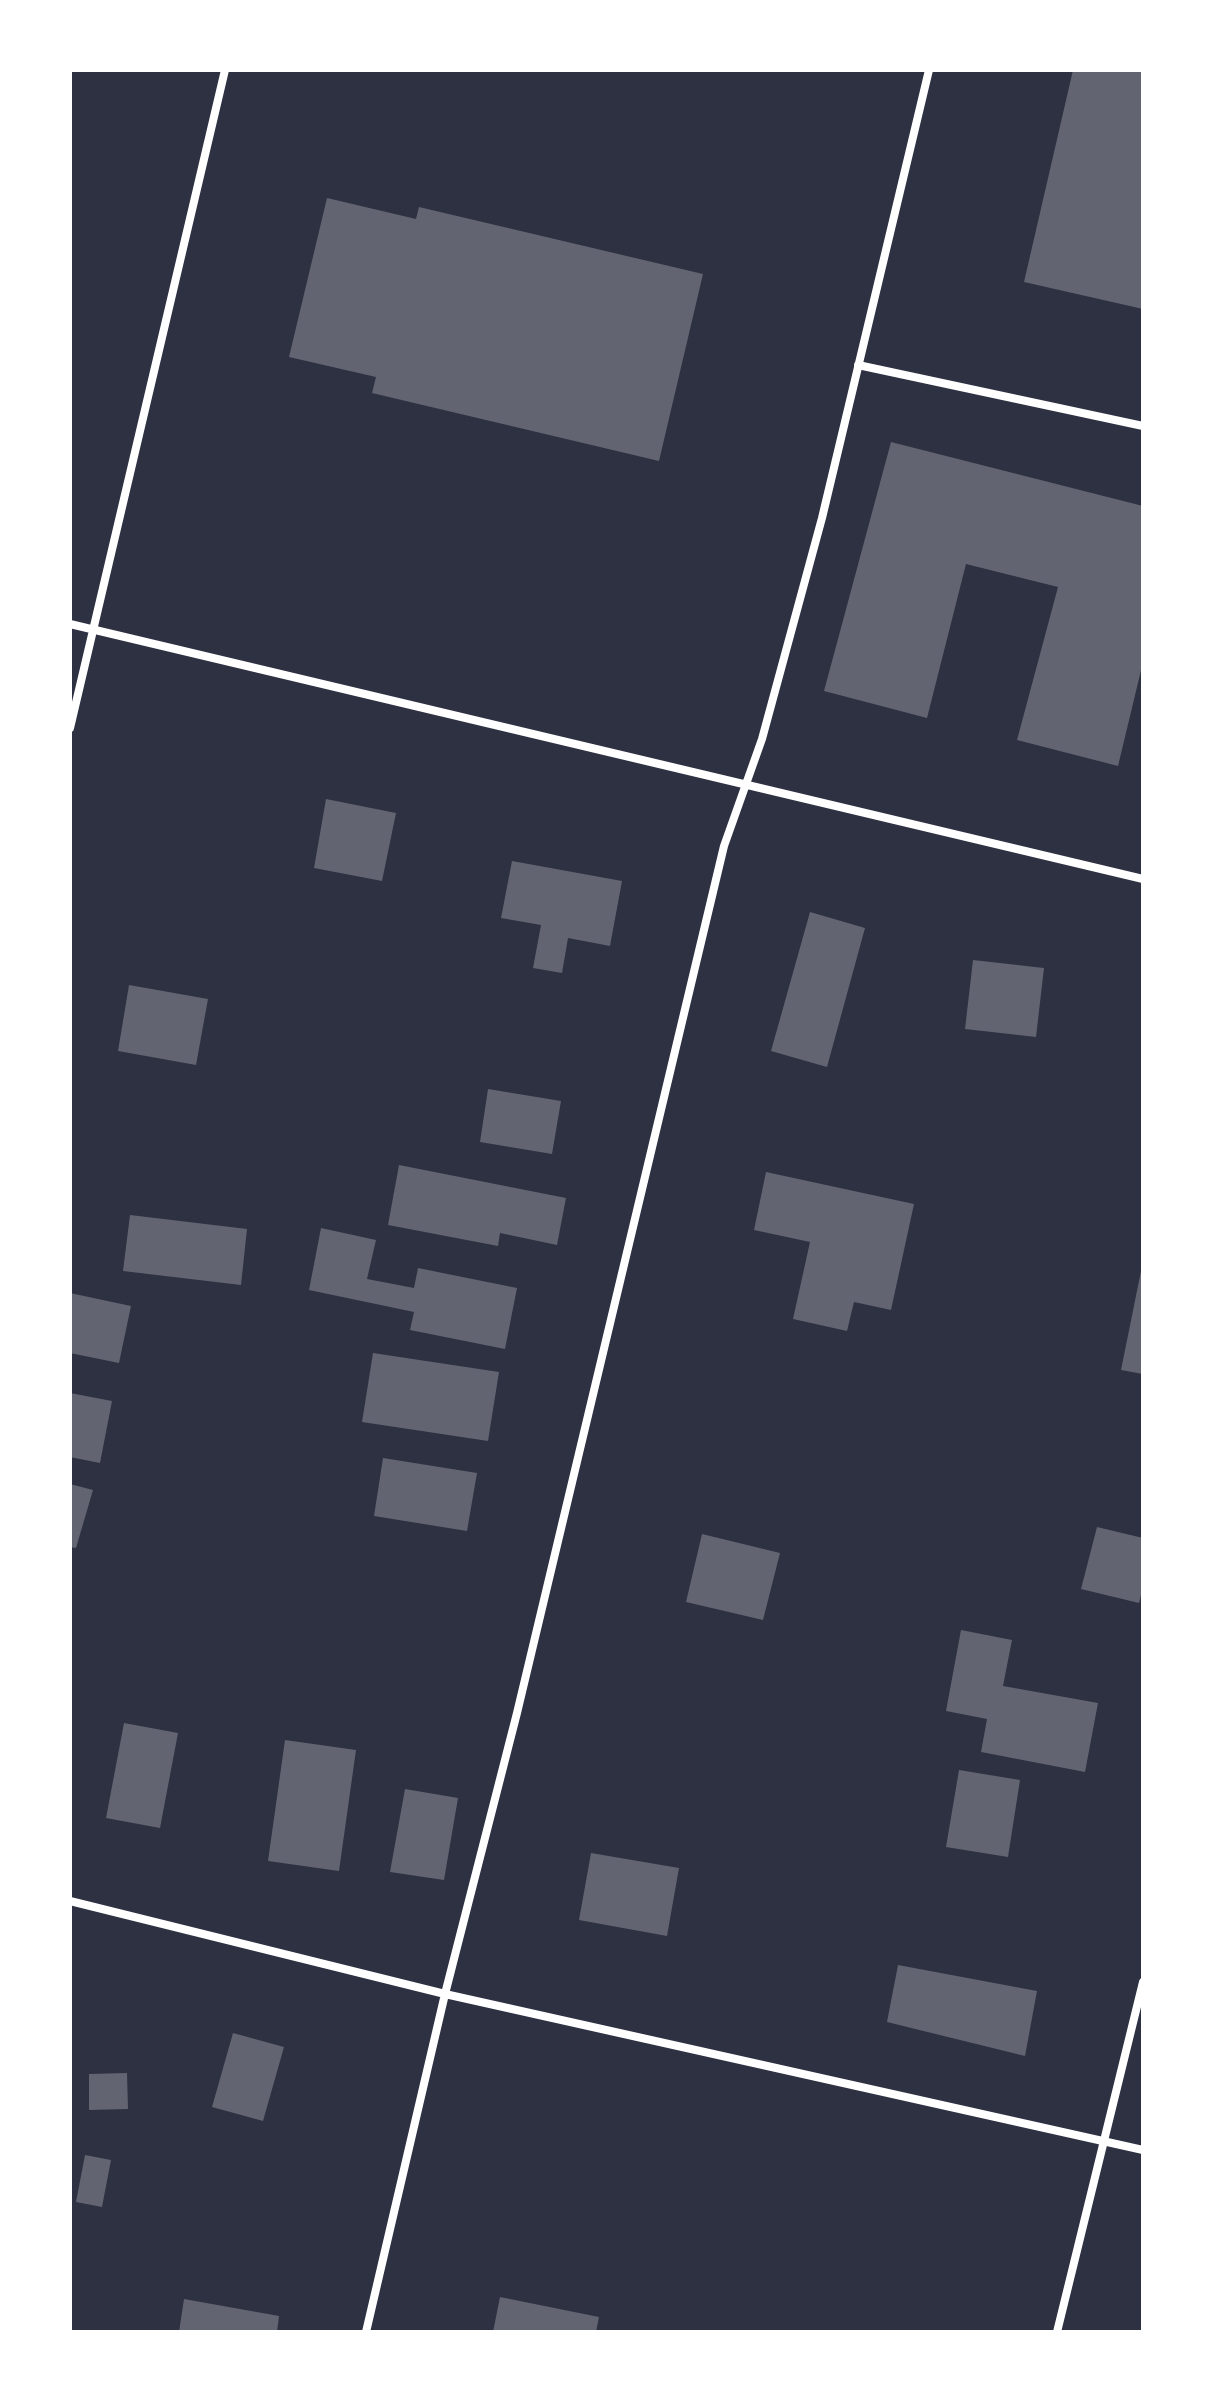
<!DOCTYPE html>
<style>
body{margin:0}
#map{position:relative;width:1213px;height:2402px;overflow:hidden;background:#2d3142;font-family:"PT Sans",sans-serif}
canvas{display:block}
.frame{position:absolute;inset:0;border:72px solid #fff;pointer-events:none}
</style>
<div id="map">
<canvas width="1213" height="2402"></canvas>
<div class="frame"></div>
</div>
<script>
const ctx = document.querySelector('canvas').getContext('2d');
ctx.lineJoin = 'round';
function paint(path, color) { ctx.fillStyle = color; ctx.fill(path, 'evenodd'); }
const poly = rows => new Path2D(rows.map(r => 'M' + r).join(''));
function trace(path, color, width, dash) { ctx.strokeStyle = color; ctx.lineWidth = width; ctx.lineCap = dash ? 'butt' : 'round'; ctx.setLineDash(dash || []); ctx.stroke(path); }
const building = poly([
 [1073,70,1143,70,1143,309,1024,282],
 [327,198,416,219,419,207,703,274,659,461,372,393,376,377,289,357],
 [891,442,1143,506,1143,662,1118,766,1017,740,1058,587,966,564,927,718,824,691],
 [326,799,396,813,382,881,314,868],
 [512,861,622,881,610,946,568,938,562,973,533,968,541,925,501,918],
 [810,912,865,928,827,1067,771,1051],
 [973,960,1044,968,1036,1037,965,1029],
 [129,985,208,999,196,1065,118,1051],
 [488,1089,561,1101,552,1154,480,1142],
 [399,1165,566,1198,557,1245,500,1233,498,1246,388,1225],
 [766,1172,914,1204,891,1310,854,1302,847,1331,793,1319,810,1242,754,1230],
 [130,1215,247,1229,241,1285,123,1271],
 [321,1228,376,1240,367,1279,414,1288,418,1268,517,1288,505,1349,410,1330,414,1312,309,1290],
 [1142,1266,1143,1266,1143,1374,1121,1370],
 [70,1293,131,1306,119,1363,70,1353],
 [373,1353,499,1372,488,1441,362,1422],
 [70,1393,112,1401,100,1463,70,1457],
 [383,1458,477,1473,467,1531,374,1516],
 [70,1484,93,1490,76,1548,70,1547],
 [1097,1527,1143,1538,1143,1587,1139,1603,1081,1589],
 [702,1534,780,1553,763,1620,686,1602],
 [961,1630,1012,1640,1003,1686,1098,1703,1085,1772,981,1752,987,1719,946,1711],
 [124,1723,178,1733,160,1828,106,1818],
 [285,1740,356,1750,339,1871,268,1861],
 [959,1770,1020,1780,1008,1857,946,1847],
 [405,1789,458,1798,444,1880,390,1872],
 [591,1853,679,1868,667,1936,579,1920],
 [898,1965,1037,1991,1025,2056,887,2022],
 [233,2033,284,2047,263,2121,212,2107],
 [127,2073,128,2109,89,2110,89,2074],
 [85,2155,111,2160,102,2207,76,2202],
 [500,2297,599,2317,596,2332,493,2332],
 [184,2299,279,2316,277,2332,179,2332]
]);
const minor = poly([
 [858,365,1143,426],
 [70,624,1143,879],
 [70,728,225,70],
 [70,1901,445,1994,1143,2150],
 [366,2332,445,1994,517,1713,724,846,762,739,822,518,929,70],
 [1057,2332,1143,1982]
]);
paint(building, '#626471');
trace(minor, '#fff', 8);
</script>
